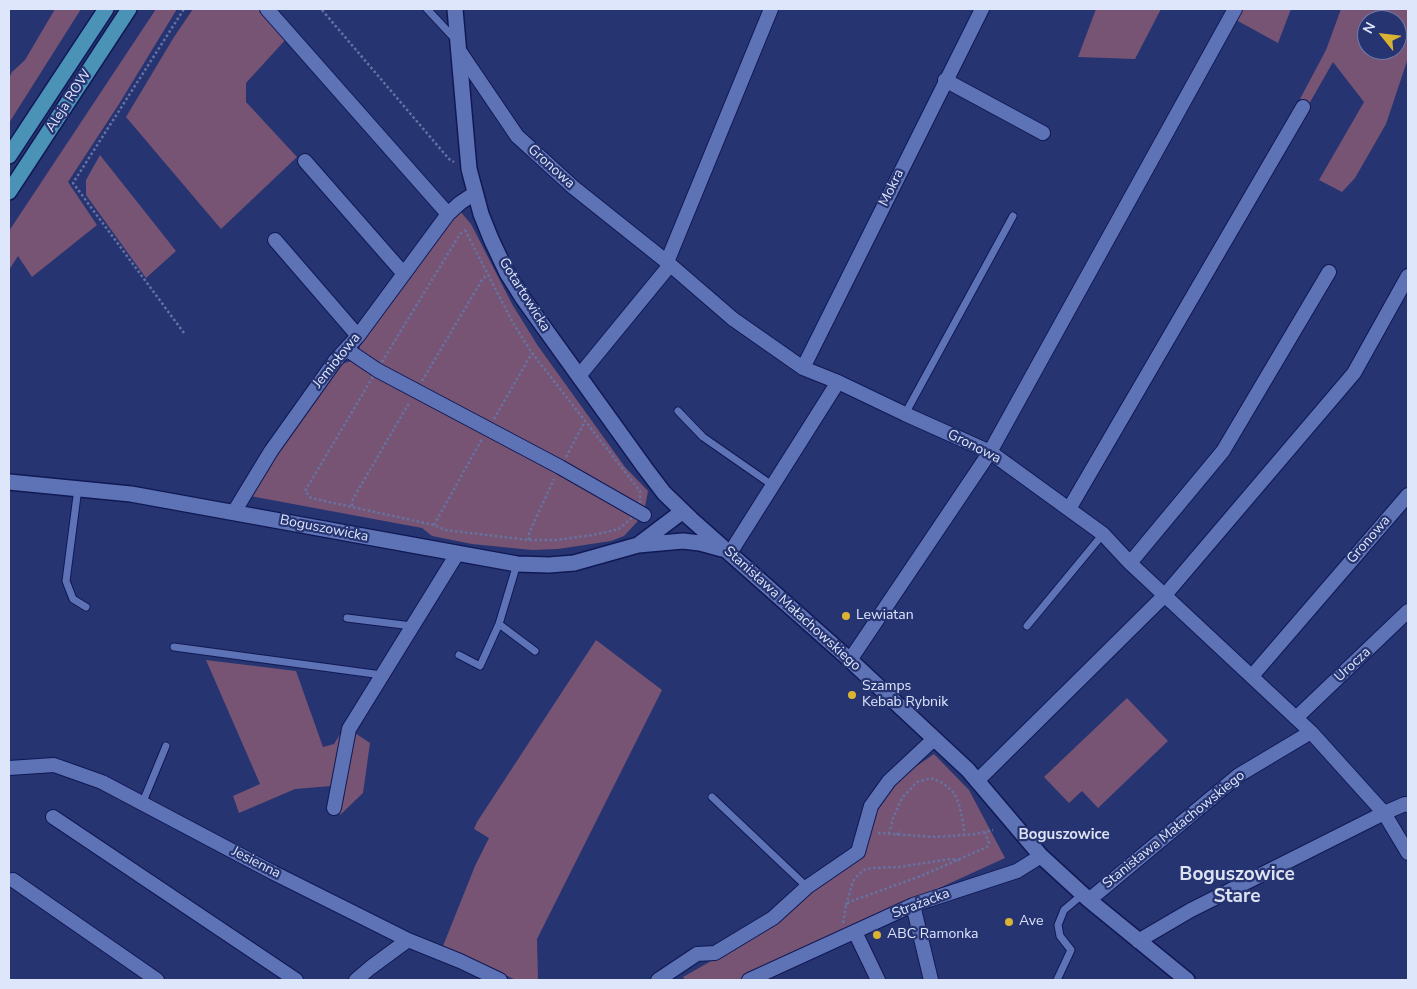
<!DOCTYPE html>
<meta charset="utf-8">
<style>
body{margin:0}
#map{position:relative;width:1417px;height:989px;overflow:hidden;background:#263472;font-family:"Nunito Sans",sans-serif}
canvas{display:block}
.frame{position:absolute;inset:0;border:10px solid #dee6fc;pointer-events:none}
.north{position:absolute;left:1357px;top:10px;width:50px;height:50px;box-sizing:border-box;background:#263472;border:1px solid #707ba9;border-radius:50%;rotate:299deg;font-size:14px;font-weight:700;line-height:20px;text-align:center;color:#dee6fc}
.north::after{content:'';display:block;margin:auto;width:18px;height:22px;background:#dbb333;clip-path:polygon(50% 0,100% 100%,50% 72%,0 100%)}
</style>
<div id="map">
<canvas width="1417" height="989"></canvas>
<div class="frame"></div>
<div class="north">N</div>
</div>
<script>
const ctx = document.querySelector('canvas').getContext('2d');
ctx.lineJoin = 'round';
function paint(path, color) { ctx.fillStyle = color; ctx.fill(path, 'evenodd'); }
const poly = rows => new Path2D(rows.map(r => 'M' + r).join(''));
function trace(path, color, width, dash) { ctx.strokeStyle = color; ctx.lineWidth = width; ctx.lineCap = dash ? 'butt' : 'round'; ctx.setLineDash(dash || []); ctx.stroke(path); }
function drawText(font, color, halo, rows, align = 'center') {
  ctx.font = font + ' "Nunito Sans",sans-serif'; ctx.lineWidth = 4.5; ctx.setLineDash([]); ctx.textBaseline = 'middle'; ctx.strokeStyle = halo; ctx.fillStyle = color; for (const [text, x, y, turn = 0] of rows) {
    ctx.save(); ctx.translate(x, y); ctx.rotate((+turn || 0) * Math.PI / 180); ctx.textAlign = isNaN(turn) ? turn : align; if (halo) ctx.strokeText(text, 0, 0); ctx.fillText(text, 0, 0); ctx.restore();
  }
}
const green = poly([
 [55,9,81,9,9,123,9,78,12,72,25,60],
 [156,9,177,9,119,104,68,182,97,225,32,277,18,256,9,270,9,231],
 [193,9,262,9,287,38,246,83,246,102,297,157,221,229,126,117,174,37],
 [1096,9,1161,9,1135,59,1078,57],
 [1240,9,1291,9,1278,43,1236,20],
 [1341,9,1408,9,1408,58,1386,124,1355,178,1342,192,1319,180,1364,102,1333,62,1309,104,1300,99,1326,50],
 [1367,20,1397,20,1397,50,1367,50],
 [100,155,176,251,146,278,86,195,86,180],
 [460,211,471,224,512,304,538,346,625,467,648,491,645,507,637,522,624,536,611,541,558,549,532,550,472,544,432,536,422,528,250,496,276,450,340,364,352,361,358,354,360,346,452,220],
 [596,640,662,690,537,939,538,980,516,980,443,946,475,866,489,838,474,829,477,822],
 [206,660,296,671,323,747,334,744,344,728,331,786,295,789,239,813,233,796,260,784],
 [1127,698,1168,741,1098,808,1082,791,1069,803,1044,777],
 [355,733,370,743,363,793,340,815],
 [934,754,969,790,1005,858,738,980,685,980,683,977,755,936,860,856,880,803,898,779]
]);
const path = poly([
 [322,10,449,159,454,162],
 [465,230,513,323,532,353,640,491,640,506,635,515,619,529,593,535,556,540,529,540,445,530,434,525,311,498,305,491,377,370,460,234,465,230],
 [184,333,73,183,184,9],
 [422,381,482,280,487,275],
 [494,419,532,353],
 [566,457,585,421],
 [352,506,353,499,409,403],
 [434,525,482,439],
 [529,540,529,533,554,479],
 [878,833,935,837,976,834,993,830],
 [889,834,893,818,902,798,917,782,931,778,943,783,954,793,959,804,964,827,964,835],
 [897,835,900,830],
 [846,905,853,881,859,874,864,870,872,868,899,867,950,859,960,860],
 [843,923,846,906,849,902,921,876,987,847,989,843,985,832]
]);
const lane = poly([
 [427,9,455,39],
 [678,411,703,437,772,485],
 [905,414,1013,216],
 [78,488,66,581,73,599,86,607],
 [347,618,412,626],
 [499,624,535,651],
 [1027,626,1103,534],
 [174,647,382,675],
 [459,655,480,666,499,624,517,564],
 [712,797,807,887],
 [142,804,166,746],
 [1057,980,1071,950,1060,936,1058,925,1064,910,1083,894]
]);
const street = poly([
 [267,9,448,214],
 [458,49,517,136,573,187,667,262,733,319,803,368,838,382,905,414,990,452,1103,534,1130,563,1311,732,1384,813,1408,853],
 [945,80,1043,133],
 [305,161,404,274],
 [275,240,358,336],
 [667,262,771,9],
 [346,349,377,370,560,467,644,515],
 [803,368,982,9],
 [579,376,670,265],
 [1069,509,1303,107],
 [234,512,271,451,335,361,358,336,448,214,460,203,475,193],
 [730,553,838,382],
 [1130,563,1223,451,1329,272],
 [850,660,990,452,1235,9],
 [1252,676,1408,495],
 [1296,718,1408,611],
 [9,768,54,765,102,782,274,873,408,940,460,961,500,980],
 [977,781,1165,595,1354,373,1408,276],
 [334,808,349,729,457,554],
 [53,817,296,980],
 [13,880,157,980],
 [1089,900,1239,775,1311,732],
 [913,905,931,980],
 [855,932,878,980],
 [1138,941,1191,910,1384,813,1405,804,1408,805],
 [356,980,370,968,408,940],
 [658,980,697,954,715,953,773,918,807,887,858,852,871,806,889,781,934,739],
 [749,980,913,905,1017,871,1041,856]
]);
const secondary = poly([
 [455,9,469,169,481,214,491,239,507,273,522,297,645,468,664,493,691,519,850,660,968,770,1041,856,1089,900,1187,980],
 [9,482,131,494,517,564,549,565,574,563,638,545,683,541,700,543,722,549],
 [638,545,683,511]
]);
const primary = poly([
 [9,156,106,9],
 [9,192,129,9]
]);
const markers = [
 [846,616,5,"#dbb333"],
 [852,695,5,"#dbb333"],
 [1009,922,5,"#dbb333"],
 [877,935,5,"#dbb333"]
];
const streetNames = [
 ["Aleja ROW",69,101,-57],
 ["Gronowa",551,167,42],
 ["Mokra",892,188,-64],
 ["Gotartowicka",524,295,58],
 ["Jemiołowa",337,361,-51],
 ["Gronowa",974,447,27],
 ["Boguszowicka",324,529,11],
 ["Gronowa",1369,540,-49],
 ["Stanisława Małachowskiego",792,609,42],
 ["Urocza",1353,665,-43],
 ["Stanisława Małachowskiego",1174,830,-39],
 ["Jesienna",256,863,27],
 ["Strażacka",921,904,-21]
];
const poiNames = [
 ["Lewiatan",856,616],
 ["Szamps",862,687],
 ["Kebab Rybnik",862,703],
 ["Ave",1019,922],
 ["ABC Ramonka",887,935]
];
const neighbourhoodNames = [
 ["Boguszowice",1064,835]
];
const districtNames = [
 ["Boguszowice",1237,875],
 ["Stare",1237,897]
];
paint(green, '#775473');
trace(lane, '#101954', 9);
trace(street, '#101954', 16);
trace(secondary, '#101954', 18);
trace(primary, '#101954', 18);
trace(path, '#6672a2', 2.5, [2.5, 2.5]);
trace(lane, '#5e72b6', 7);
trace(street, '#5e72b6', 14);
trace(secondary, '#5e72b6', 15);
trace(primary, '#4b92b7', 15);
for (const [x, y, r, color] of markers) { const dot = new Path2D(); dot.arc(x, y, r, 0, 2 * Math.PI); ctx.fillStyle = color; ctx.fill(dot); trace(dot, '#263472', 2); }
drawText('14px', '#dee6fc', '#263472', streetNames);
drawText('14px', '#dee6fc', '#263472', poiNames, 'left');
drawText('bold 15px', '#dde2f1', '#263472', neighbourhoodNames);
drawText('bold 19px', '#dde2f1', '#263472', districtNames);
</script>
